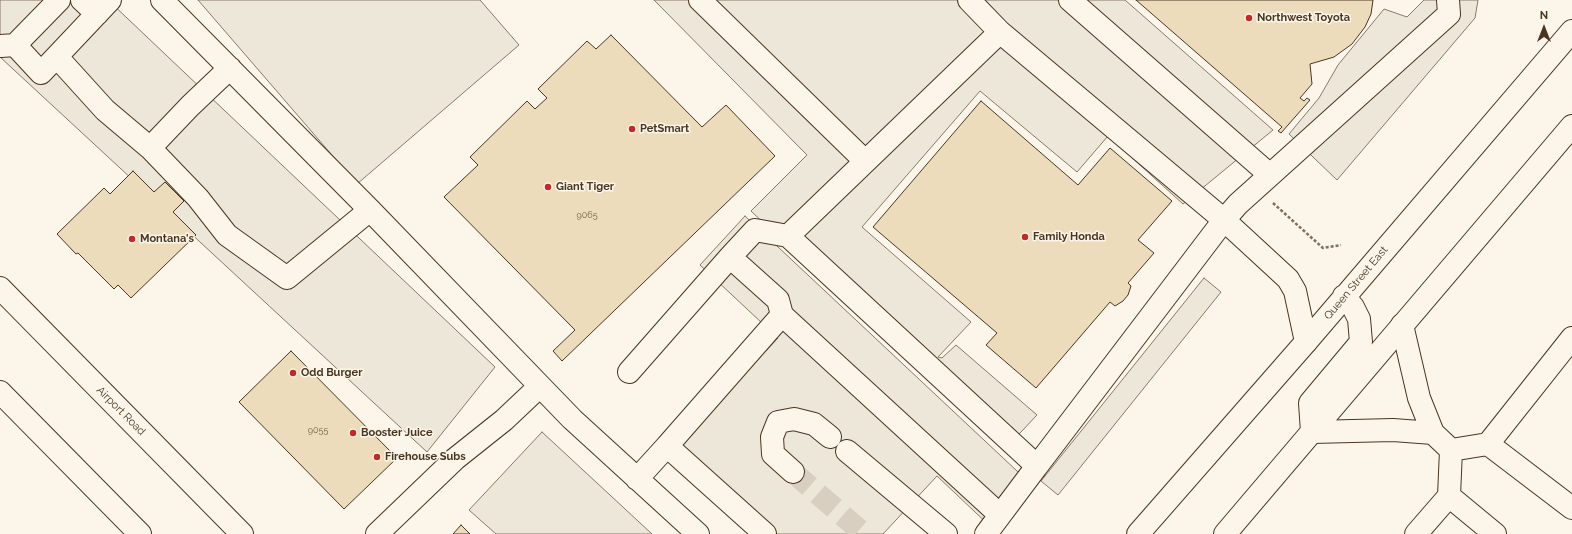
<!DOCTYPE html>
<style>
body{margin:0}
#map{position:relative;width:1572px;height:534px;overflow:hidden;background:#fbf6e9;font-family:Raleway,sans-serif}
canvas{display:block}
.north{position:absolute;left:1524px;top:8px;width:40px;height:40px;-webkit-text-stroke:3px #fbf6e9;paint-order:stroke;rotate:0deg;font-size:11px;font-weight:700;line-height:16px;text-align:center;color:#4a3520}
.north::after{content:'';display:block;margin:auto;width:14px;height:18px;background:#4a3520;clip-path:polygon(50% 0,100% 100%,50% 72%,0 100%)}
</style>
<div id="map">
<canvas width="1572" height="534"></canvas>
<div class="north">N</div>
</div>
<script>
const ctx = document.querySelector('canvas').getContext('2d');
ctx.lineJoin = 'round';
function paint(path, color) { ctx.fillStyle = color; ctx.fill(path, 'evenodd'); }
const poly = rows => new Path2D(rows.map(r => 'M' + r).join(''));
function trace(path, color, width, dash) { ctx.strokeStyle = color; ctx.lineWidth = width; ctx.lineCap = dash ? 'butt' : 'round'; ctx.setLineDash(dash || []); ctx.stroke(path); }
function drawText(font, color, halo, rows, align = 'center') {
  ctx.font = font + ' Raleway,sans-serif'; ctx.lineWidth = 3; ctx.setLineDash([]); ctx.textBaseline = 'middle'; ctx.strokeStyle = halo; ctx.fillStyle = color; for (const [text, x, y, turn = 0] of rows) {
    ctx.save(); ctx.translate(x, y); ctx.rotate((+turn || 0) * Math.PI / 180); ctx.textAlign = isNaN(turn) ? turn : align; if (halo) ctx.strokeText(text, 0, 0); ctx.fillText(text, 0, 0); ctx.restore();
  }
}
const parking = poly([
 [0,0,108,0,495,367,427,452,0,57,0,0],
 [198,0,480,0,519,45,357,184,198,0],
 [654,0,1125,0,1273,130,1183,204,1108,136,1077,172,980,91,862,227,971,322,938,357,942,358,956,345,1037,415,1004,450,751,211,807,155,654,0],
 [1424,0,1478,0,1475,18,1337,180,1289,134,1319,98,1338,65,1384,9,1407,17,1424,0],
 [745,216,1033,486,993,529,937,476,883,534,750,534,667,456,778,338,700,265,745,216],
 [1204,278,1221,292,1058,495,1041,481,1204,278],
 [542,432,652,534,496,534,469,510,542,432]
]);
const building = poly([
 [1136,0,1373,0,1371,14,1365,27,1352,44,1334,57,1310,64,1312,84,1300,98,1304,101,1307,98,1310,100,1281,133,1278,131,1282,127,1136,0],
 [611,35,702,127,726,105,775,156,562,361,553,351,575,330,444,197,478,165,470,157,527,101,535,109,547,98,538,89,587,41,596,49,611,35],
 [981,101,1078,185,1110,148,1172,201,1138,240,1154,253,1128,283,1131,286,1128,295,1123,301,1115,306,1110,302,1036,388,986,345,997,333,873,227,981,101],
 [133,171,154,192,165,182,184,201,173,212,196,235,131,298,118,285,114,289,78,253,76,254,57,234,104,188,110,194,133,171],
 [291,351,397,458,344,509,239,402,291,351],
 [461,525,470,534,453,534,461,525]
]);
const minorTunnel = poly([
 [793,472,864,534]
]);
const path = poly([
 [1273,203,1323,248,1341,245]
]);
const minor = poly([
 [82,0,97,14],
 [162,0,370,210,572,419,698,534],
 [700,0,865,161],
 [969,0,1000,32,788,236,1037,466,1224,220,1238,204,1449,14,1448,0],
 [1070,0,1270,175],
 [1000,32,1224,220,1288,279,1295,291,1306,342],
 [15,45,41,73,110,0],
 [1,46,15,45,59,0],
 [57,57,105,110,150,148,198,198,227,235,287,278,370,210],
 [150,148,190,106,230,68],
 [730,257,755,230,788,236],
 [1402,325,1419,398,1433,433,1451,450,1449,496,1416,534],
 [1572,338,1488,444,1572,508],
 [629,372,730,257,778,300,782,315],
 [1312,432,1393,430,1433,433],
 [1451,450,1488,444],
 [847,451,946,534],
 [793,472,773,454,772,437,778,422,794,419,814,424,830,437],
 [637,479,667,446],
 [1449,496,1495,534],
 [377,534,455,459,504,420,540,386],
 [765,534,667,446,782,315,1000,515],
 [986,534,1037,466]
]);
const major = poly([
 [0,288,242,534],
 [0,392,140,534],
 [1312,432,1310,403,1361,342,1359,319,1353,307,1344,296],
 [1138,534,1306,342,1572,31],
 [1225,534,1572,126]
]);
const markers = [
 [1249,18,4,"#c62828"],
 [632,129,4,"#c62828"],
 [548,187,4,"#c62828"],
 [1025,237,4,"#c62828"],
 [132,239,4,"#c62828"],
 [293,373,4,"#c62828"],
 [353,433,4,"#c62828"],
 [377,457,4,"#c62828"]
];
const numberNames = [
 ["9065",587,215],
 ["9055",318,430]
];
const poiNames = [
 ["Northwest Toyota",1257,18],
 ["PetSmart",640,129],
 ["Giant Tiger",556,187],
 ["Family Honda",1033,237],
 ["Montana's",140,239],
 ["Odd Burger",301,373],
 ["Booster Juice",361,433],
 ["Firehouse Subs",385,457]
];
const streetNames = [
 ["Queen Street East",1356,283,-50],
 ["Airport Road",121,411,45]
];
paint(parking, '#ede7d9');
trace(parking, '#887966', 1);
paint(building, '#ecdcbc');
trace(building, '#4a3520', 1);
trace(minorTunnel, '#d8cfc1', 22, [22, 11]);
trace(minor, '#4a3520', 24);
trace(major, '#4a3520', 24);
trace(path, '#7f6f5c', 2.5, [3, 2]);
trace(minor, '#fbf6e9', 22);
trace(major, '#fbf6e9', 22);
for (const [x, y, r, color] of markers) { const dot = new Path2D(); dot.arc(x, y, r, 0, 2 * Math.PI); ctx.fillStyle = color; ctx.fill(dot); trace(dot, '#fbf6e9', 1.5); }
drawText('9px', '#725f47', null, numberNames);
drawText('bold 11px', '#4a3520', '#fbf6e9', poiNames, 'left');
drawText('11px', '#4a3520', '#fbf6e9', streetNames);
</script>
